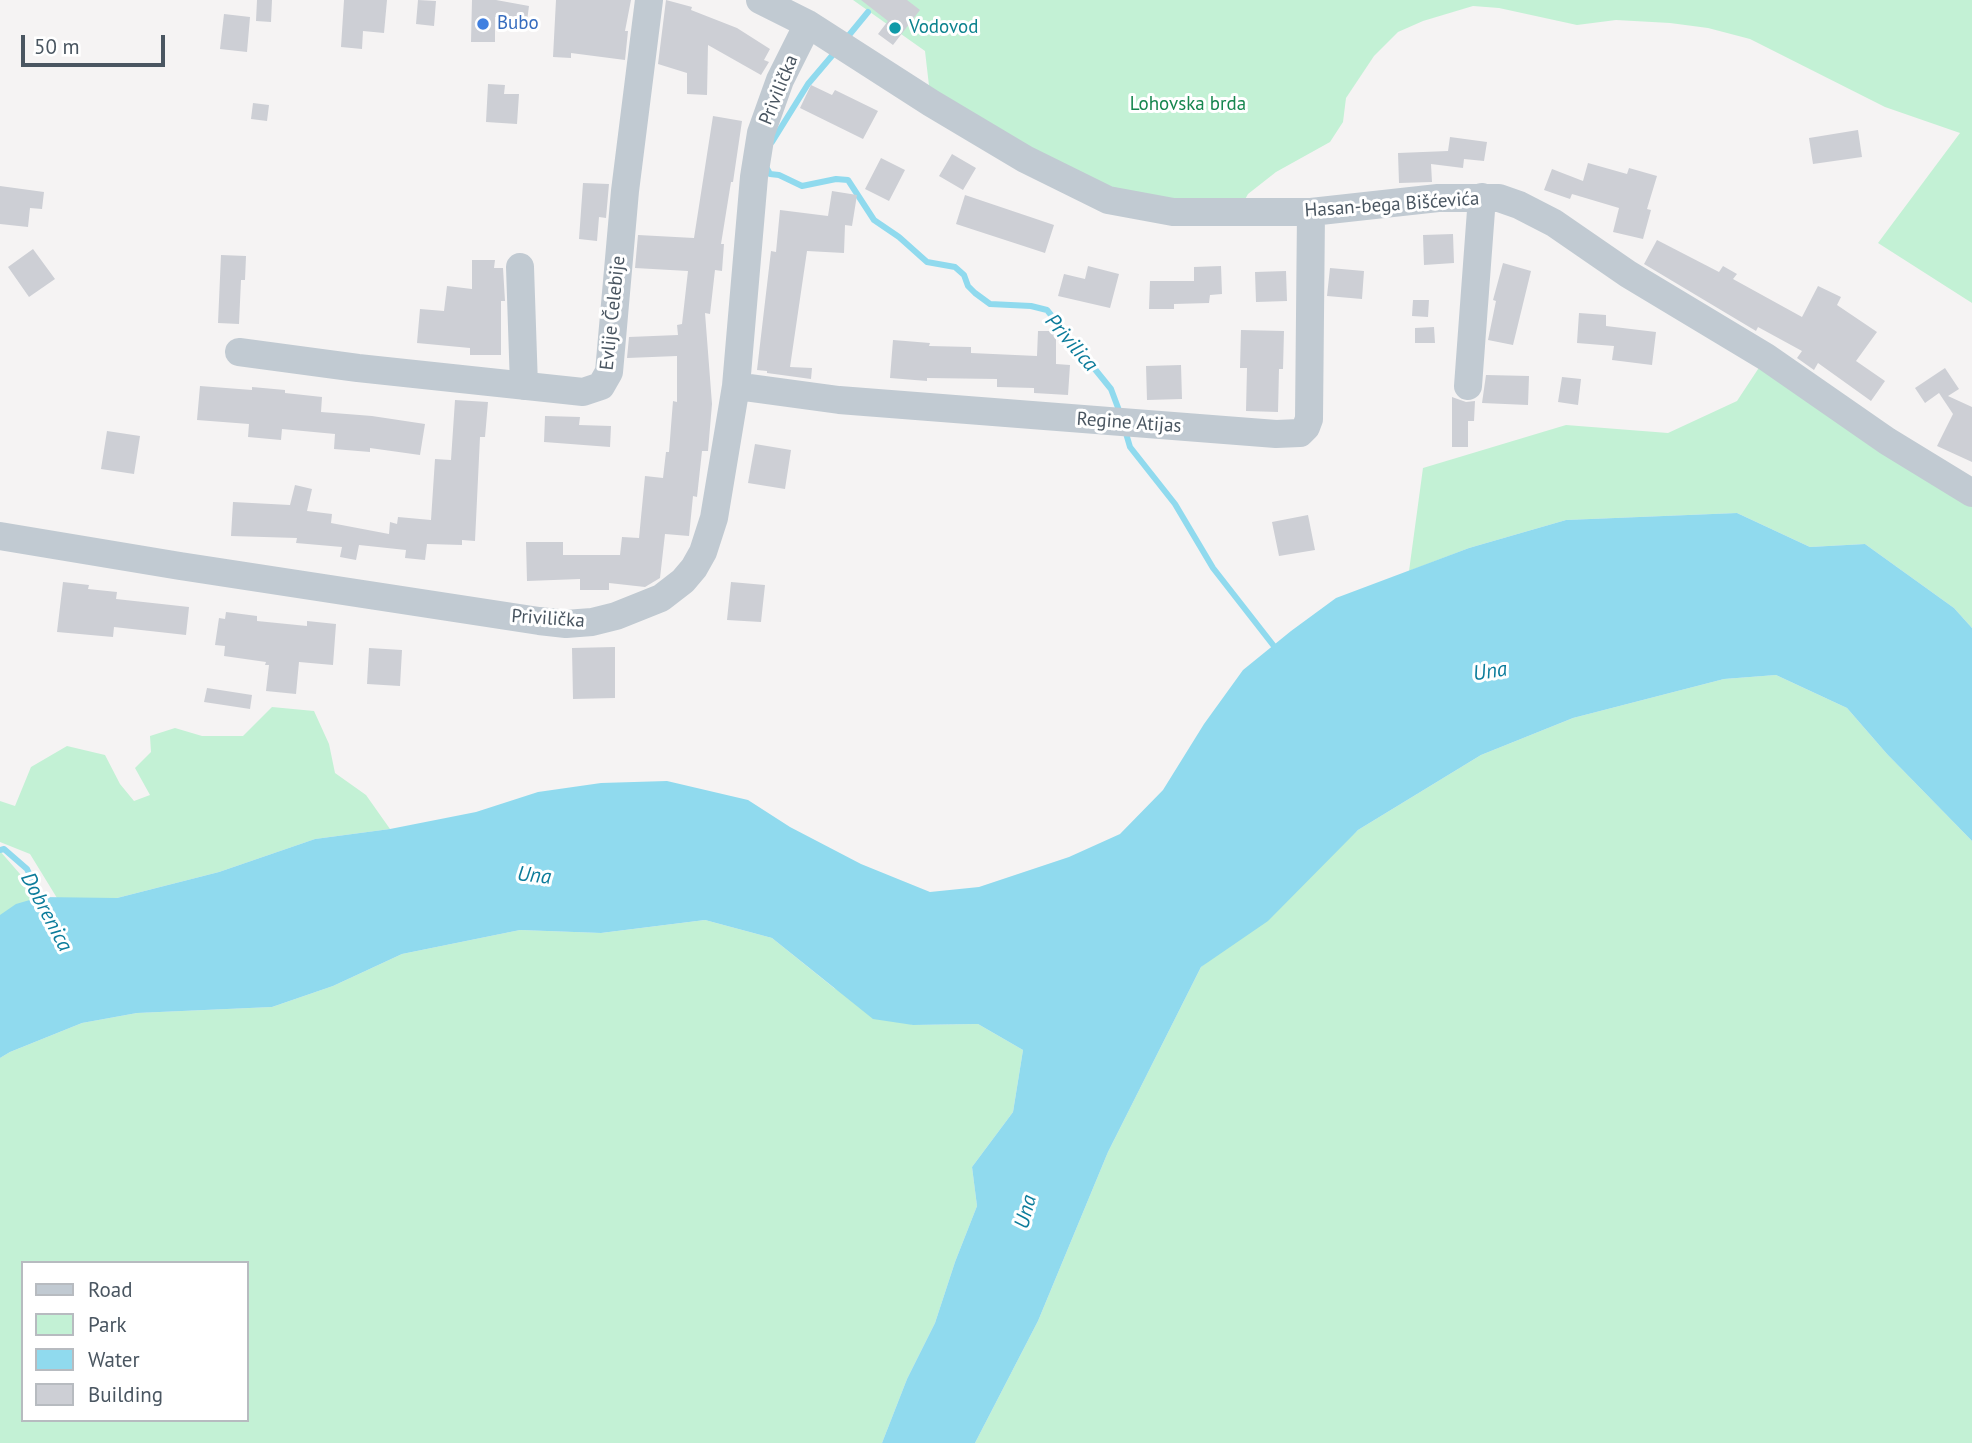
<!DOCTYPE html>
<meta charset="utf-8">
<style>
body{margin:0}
#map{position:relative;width:1972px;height:1443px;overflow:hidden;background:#f5f3f3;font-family:"PT Sans",sans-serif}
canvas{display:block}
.legend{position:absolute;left:21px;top:1261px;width:228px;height:161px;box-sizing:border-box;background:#fff;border:2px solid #b7bbc0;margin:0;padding:9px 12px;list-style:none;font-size:21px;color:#4a5661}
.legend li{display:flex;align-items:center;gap:14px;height:35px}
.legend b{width:35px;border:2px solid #b7bbc0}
.scale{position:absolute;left:21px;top:35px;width:144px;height:32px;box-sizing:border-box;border:4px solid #4a5661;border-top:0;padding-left:9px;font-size:21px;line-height:24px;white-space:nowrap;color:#4a5661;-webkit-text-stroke:5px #fff;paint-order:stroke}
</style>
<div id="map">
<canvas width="1972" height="1443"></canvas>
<ul class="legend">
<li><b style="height:9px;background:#c1cad2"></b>Road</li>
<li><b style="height:19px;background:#c3f1d5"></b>Park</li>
<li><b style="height:19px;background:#90daee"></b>Water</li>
<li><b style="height:19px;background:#cdcfd5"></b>Building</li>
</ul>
<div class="scale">50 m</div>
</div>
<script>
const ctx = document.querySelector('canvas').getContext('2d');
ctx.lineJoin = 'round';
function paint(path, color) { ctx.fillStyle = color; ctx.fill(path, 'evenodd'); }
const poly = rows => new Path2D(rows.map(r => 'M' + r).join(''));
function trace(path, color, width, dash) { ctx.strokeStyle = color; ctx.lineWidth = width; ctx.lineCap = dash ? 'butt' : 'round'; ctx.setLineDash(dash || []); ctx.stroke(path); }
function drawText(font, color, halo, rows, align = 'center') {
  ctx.font = font + ' "PT Sans",sans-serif'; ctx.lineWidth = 6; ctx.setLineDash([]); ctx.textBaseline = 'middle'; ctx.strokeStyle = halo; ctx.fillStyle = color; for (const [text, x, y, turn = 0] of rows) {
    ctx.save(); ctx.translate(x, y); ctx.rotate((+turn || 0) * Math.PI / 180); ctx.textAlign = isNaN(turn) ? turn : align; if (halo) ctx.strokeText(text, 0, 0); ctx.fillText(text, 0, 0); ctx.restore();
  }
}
const green = poly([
 [853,0,1972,0,1972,303,1878,243,1960,133,1885,107,1750,39,1708,28,1670,23,1616,20,1577,25,1499,8,1473,6,1423,21,1398,32,1374,56,1346,98,1343,122,1330,142,1276,172,1248,194,1238,212,1141,207,931,103,925,51],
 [1766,357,1972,490,1972,628,1954,608,1865,544,1810,547,1737,513,1566,520,1469,548,1409,571,1423,468,1566,425,1668,433,1737,401],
 [1776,675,1847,708,1887,754,1972,841,1972,1443,975,1443,1038,1321,1108,1152,1201,967,1358,830,1481,755,1573,718,1724,679],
 [272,707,314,711,329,744,335,773,366,795,390,829,315,839,219,872,117,898,57,898,30,854,0,842,0,801,15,806,31,767,67,746,105,755,120,784,134,801,150,795,135,768,151,752,150,736,175,728,202,736,243,736],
 [0,851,40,897,0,927],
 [705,920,772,938,834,988,913,1025,978,1024,1023,1050,1013,1112,972,1167,977,1206,955,1262,935,1323,907,1379,882,1443,0,1443,0,1058,10,1052,82,1023,137,1013,272,1007,333,986,402,954,520,930,601,933],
 [23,1263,247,1263,247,1420,23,1420]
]);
const water = poly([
 [1737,513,1810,547,1865,544,1954,608,1972,628,1972,841,1887,754,1847,708,1776,675,1724,679,1573,718,1481,755,1358,830,1268,921,1201,967,1108,1152,1038,1321,975,1443,882,1443,907,1379,935,1323,955,1262,977,1206,972,1167,1013,1112,1023,1050,978,1024,913,1025,873,1019,772,938,705,920,601,933,520,930,402,954,333,986,272,1007,137,1013,82,1023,10,1052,0,1058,0,915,16,904,40,897,117,898,219,872,315,839,390,829,476,812,538,792,601,783,667,781,748,800,790,827,861,864,930,892,979,887,1069,857,1120,834,1163,790,1204,724,1243,670,1291,631,1336,598,1469,548,1566,520]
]);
const stream = poly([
 [845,40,868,12],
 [772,142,808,84,836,51],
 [765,165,770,174,779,175,802,186,836,179,848,180,874,220,899,237,927,262,955,267,964,275,968,286,975,293,990,304,1031,306,1047,310,1111,389,1120,413],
 [1125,430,1130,447,1175,504,1213,568,1277,650],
 [0,850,4,849,27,869,43,903]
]);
const building = poly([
 [257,0,272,0,271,22,256,21],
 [344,0,387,0,384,33,363,31,362,49,341,47],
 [418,0,436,1,434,26,416,24],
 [472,0,496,0,529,6,527,21,495,17,495,42,471,42],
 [556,0,631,0,625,31,628,31,625,60,571,53,571,58,553,57],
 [666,0,692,7,691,10,737,28,770,49,764,60,769,62,761,75,708,45,707,95,687,94,687,73,658,64],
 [861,0,907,0,920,10,893,45,878,34,888,21],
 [224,14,250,17,247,52,220,49],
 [488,84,505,85,504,94,519,94,517,124,486,122],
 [811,85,832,95,835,90,878,111,863,139,800,108],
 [253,103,269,105,267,121,251,119],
 [713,116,742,121,733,182,731,182,721,244,724,244,722,271,715,270,710,314,705,313,712,404,708,451,702,451,697,497,693,496,689,536,665,534,660,578,645,587,609,583,609,590,580,590,580,579,527,581,526,542,563,542,563,555,620,555,622,537,639,538,645,476,663,478,666,452,669,452,673,401,677,402,677,356,627,358,629,337,678,335,677,325,682,324,688,271,635,268,638,235,694,238],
 [1858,130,1862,157,1813,164,1809,138],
 [1450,137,1487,142,1484,161,1464,159,1463,168,1431,164,1432,182,1399,183,1398,153,1448,151],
 [952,154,976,168,963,190,939,176],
 [881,158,905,170,889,201,865,189],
 [1588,163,1627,174,1629,168,1657,176,1647,209,1651,210,1643,239,1613,232,1619,208,1572,194,1570,199,1544,190,1552,169,1583,181],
 [583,183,609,184,606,218,599,217,597,241,579,239],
 [0,186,44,192,42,209,30,208,28,227,0,224],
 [832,191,857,195,852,226,845,225,844,253,807,251,790,367,812,368,811,379,767,373,767,371,757,370,771,251,776,252,780,210,828,216],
 [965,195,1054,225,1045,253,956,224],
 [1453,234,1454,263,1424,265,1423,235],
 [1657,240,1719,272,1723,266,1737,274,1733,279,1802,317,1818,286,1841,297,1837,305,1877,332,1856,361,1885,381,1871,401,1818,363,1814,370,1797,358,1802,351,1758,327,1756,331,1644,264],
 [33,249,55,279,29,297,8,267],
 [221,255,246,256,245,280,241,280,239,324,218,323],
 [472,260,495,260,494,268,503,268,505,301,501,301,501,355,470,355,470,348,417,343,420,309,444,311,447,286,472,289],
 [1503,263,1531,271,1513,345,1488,340,1496,301,1493,300],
 [1088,266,1119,274,1110,308,1058,296,1064,274,1085,279],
 [1221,266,1222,294,1210,295,1209,303,1174,304,1174,309,1149,309,1150,281,1194,281,1194,267],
 [1330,268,1364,271,1362,299,1327,296],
 [1286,271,1287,301,1256,302,1255,272],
 [1413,300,1429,300,1428,317,1412,316],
 [1579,313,1606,315,1606,326,1656,332,1652,365,1612,360,1614,346,1577,343],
 [1434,327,1435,343,1415,343,1415,328],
 [1241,330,1284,331,1283,369,1279,369,1278,412,1246,411,1247,368,1240,368],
 [1038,331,1056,331,1056,364,1070,365,1068,395,1034,393,1034,388,997,387,997,379,927,378,927,381,890,378,893,340,930,343,929,346,971,347,971,353,1037,356],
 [1181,365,1182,399,1147,400,1146,366],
 [1945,368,1959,389,1948,396,1972,407,1972,462,1937,446,1953,414,1939,393,1925,403,1915,388],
 [1486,375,1529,376,1528,405,1482,403],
 [1562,377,1581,379,1578,405,1558,402],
 [200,386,252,390,252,387,285,390,285,393,322,397,321,412,372,416,425,424,420,455,370,448,370,452,334,449,335,434,282,429,281,440,248,437,249,424,197,420],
 [1452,397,1466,402,1475,401,1474,421,1468,421,1468,447,1452,447],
 [455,400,488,402,485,437,480,437,475,541,462,540,462,545,427,544,425,560,405,558,406,550,359,545,356,560,340,557,342,547,296,543,297,538,231,536,233,502,290,505,295,485,312,489,307,511,332,514,331,523,389,534,390,522,397,524,398,517,431,520,435,459,451,460],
 [545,416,580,417,579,425,611,426,610,447,544,442],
 [107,431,140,436,134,474,101,469],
 [755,444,791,450,785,489,748,483],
 [1308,515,1315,550,1279,556,1272,522],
 [63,582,89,585,88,589,117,592,116,599,189,607,186,635,114,627,113,637,57,632],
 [731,582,765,585,761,622,727,620],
 [226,612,257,616,257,621,307,626,307,621,336,624,333,665,299,662,296,694,266,691,269,665,265,665,266,662,224,656,225,646,215,645,219,618,225,619],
 [615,647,615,698,573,699,572,648],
 [369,648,402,650,400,686,367,684],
 [207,688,252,695,250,709,204,702]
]);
const minor = poly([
 [760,0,808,24,931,103,1025,159,1108,200,1173,212,1311,212,1438,198,1499,198,1519,205,1554,223,1628,274,1766,357,1887,441,1972,493],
 [520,267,524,386],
 [239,352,358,368,583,392,601,386,609,372,625,191,649,0],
 [736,386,839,400,1276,434,1300,433,1306,427,1309,419,1311,212],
 [1468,386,1482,197],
 [0,536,180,566,539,621,566,624,592,622,616,616,661,598,683,581,694,568,703,552,714,518,736,386,754,177,761,133,780,80,808,24]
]);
const markers = [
 [483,24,7,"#3f7fe0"],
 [895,28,7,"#0f9aa8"]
];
const shopNames = [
 ["Bubo",497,24]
];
const cultureNames = [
 ["Vodovod",909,28]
];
const streetNames = [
 ["Privilička",779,90,-68],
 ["Hasan-bega Bišćevića",1392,205,-4],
 ["Evlije Čelebije",613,313,-84],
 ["Regine Atijas",1129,423,4],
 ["Privilička",548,619,4]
];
const parkNames = [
 ["Lohovska brda",1188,105]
];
const waterNames = [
 ["Privilica",1071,343,49],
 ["Una",1490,672,-9],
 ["Una",534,876,6],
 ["Dobrenica",46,912,62],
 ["Una",1026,1212,-75]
];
paint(green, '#c3f1d5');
paint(water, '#90daee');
trace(stream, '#90daee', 6);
paint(building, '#cdcfd5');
trace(minor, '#c1cad2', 28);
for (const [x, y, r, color] of markers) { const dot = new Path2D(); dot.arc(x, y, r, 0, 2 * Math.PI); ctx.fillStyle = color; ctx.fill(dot); trace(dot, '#fff', 2.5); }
drawText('19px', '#366cbe', '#fff', shopNames, 'left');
drawText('19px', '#0d838f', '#fff', cultureNames, 'left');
drawText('19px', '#4a5661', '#fff', streetNames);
drawText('19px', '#17864f', '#fff', parkNames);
drawText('italic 21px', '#0c7c9b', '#fff', waterNames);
</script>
